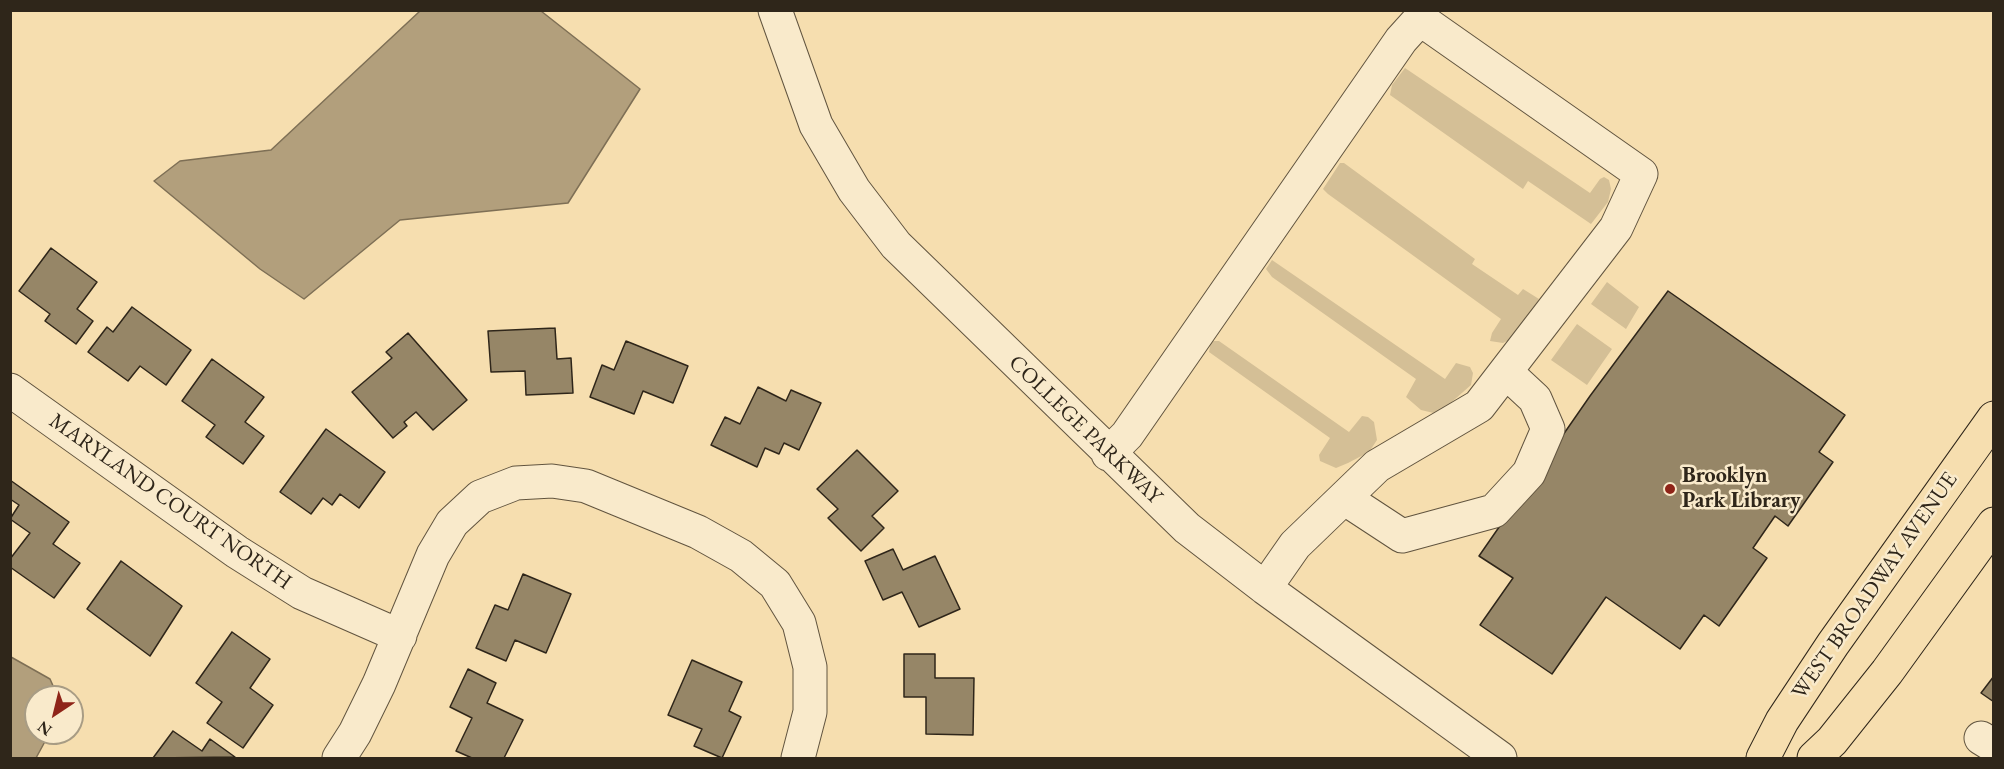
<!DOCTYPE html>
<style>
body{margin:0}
#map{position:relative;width:2004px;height:769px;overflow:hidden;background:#f6deaf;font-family:"EB Garamond",serif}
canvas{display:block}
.frame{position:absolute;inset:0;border:12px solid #2f261a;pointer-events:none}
.north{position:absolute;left:24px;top:685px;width:60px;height:60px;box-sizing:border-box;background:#f9eacb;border:2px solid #a89c84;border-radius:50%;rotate:215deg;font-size:16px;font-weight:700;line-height:24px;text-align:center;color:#2f261a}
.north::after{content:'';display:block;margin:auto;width:21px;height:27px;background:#8f2418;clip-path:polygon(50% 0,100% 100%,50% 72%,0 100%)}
</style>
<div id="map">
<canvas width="2004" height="769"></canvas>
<div class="frame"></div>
<div class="north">N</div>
</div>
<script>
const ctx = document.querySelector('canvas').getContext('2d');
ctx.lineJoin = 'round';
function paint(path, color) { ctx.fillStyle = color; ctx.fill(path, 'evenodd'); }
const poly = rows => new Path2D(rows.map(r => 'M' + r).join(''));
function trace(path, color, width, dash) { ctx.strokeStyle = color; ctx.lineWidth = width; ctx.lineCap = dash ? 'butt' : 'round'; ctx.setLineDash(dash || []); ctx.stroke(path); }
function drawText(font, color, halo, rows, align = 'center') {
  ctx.font = font + ' "EB Garamond",serif'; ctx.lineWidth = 5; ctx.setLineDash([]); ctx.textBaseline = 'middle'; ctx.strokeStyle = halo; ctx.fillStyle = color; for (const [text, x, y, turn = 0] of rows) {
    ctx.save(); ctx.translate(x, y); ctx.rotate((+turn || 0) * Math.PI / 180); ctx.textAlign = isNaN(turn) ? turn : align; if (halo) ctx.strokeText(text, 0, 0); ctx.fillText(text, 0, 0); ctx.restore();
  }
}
const green = poly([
 [1405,68,1590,193,1600,179,1604,177,1609,180,1611,189,1608,202,1591,224,1528,181,1523,189,1390,95,1392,85],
 [1340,163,1344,163,1475,259,1472,264,1518,295,1523,289,1539,299,1517,336,1503,343,1490,341,1492,333,1501,319,1328,194,1323,189],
 [1272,260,1445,379,1456,363,1470,367,1473,373,1471,385,1438,414,1421,410,1406,397,1416,379,1272,277,1266,269],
 [1607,282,1639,307,1626,329,1591,304],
 [1577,324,1612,349,1587,385,1551,360],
 [1211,341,1219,341,1349,432,1362,416,1368,417,1374,422,1377,440,1369,452,1348,463,1336,468,1320,461,1319,455,1330,438,1209,352]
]);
const water = poly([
 [420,11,541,11,640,89,568,203,400,220,304,299,260,269,154,181,180,161,271,150,420,11],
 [11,657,50,679,58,697,36,697,36,733,63,733,62,740,48,736,36,758,11,758,11,657]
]);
const building = poly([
 [51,248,97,282,77,309,93,321,76,344,45,321,50,314,19,291,51,248],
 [1668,291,1845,415,1819,452,1833,462,1788,526,1775,516,1753,548,1767,558,1719,626,1704,615,1680,649,1606,597,1552,674,1480,625,1513,578,1479,556,1590,396,1668,291],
 [132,307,191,350,166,385,140,366,128,381,88,352,107,327,113,332,132,307],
 [555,328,557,359,571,358,573,393,526,395,525,371,491,372,488,331,555,328],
 [408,333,467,400,433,430,416,412,404,422,407,426,393,438,352,392,392,358,386,352,408,333],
 [626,341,688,366,673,403,643,391,634,414,590,397,602,365,614,370,626,341],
 [212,359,264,397,245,422,264,436,243,464,206,437,215,425,182,401,212,359],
 [758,387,786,401,791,390,821,403,799,450,784,443,779,454,765,448,757,467,711,445,725,417,740,424,758,387],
 [326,429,385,472,359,508,340,494,332,505,323,498,311,514,280,492,326,429],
 [857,450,898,491,872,516,884,528,861,551,828,518,838,509,817,489,857,450],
 [10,480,69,522,53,544,80,563,54,598,10,567,10,559,30,533,10,519,19,505,10,499,10,480],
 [893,549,903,570,935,556,960,609,919,627,902,592,883,600,865,561,893,549],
 [121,561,182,606,150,656,87,609,121,561],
 [523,574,571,594,546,653,515,640,506,661,476,648,495,605,508,610,523,574],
 [232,632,270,659,250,688,273,705,243,748,207,723,222,702,196,683,232,632],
 [904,654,935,654,935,678,974,678,973,735,926,734,926,697,904,697,904,654],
 [692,660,742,682,729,711,741,717,722,758,694,746,702,729,668,715,692,660],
 [468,669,496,683,487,703,523,720,504,758,472,758,456,751,472,718,450,707,468,669],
 [1994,676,1994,702,1981,693,1994,676],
 [173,731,202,751,210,739,235,757,153,758,173,731]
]);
const minor = poly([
 [775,10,816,125,854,190,896,245,1187,528,1265,588,1500,758],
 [10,390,237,552,302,593,400,636],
 [1108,454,1127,435,1401,40,1420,19,1641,174,1616,228,1479,406,1377,466,1295,545,1265,588],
 [1344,498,1402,536,1494,511,1529,473,1548,429,1535,399,1506,372],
 [1981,738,1994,746],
 [339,758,355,733,379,684,433,555,452,523,480,497,516,483,552,481,586,486,698,532,741,556,775,584,799,623,810,667,810,712,798,758]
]);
const major = poly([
 [1763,758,1782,721,1833,644,1994,418],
 [1814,758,1832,741,1887,672,1994,524]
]);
const markers = [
 [1670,489,6,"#8f2418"]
];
const streetNames = [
 ["COLLEGE PARKWAY",1085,430,44],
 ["MARYLAND COURT NORTH",170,502,35],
 ["WEST BROADWAY AVENUE",1875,586,-55]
];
const poiNames = [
 ["Brooklyn",1682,476],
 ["Park Library",1682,501]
];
paint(green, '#d4bf96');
paint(water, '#b29f7c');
trace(water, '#7e6f55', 1.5);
paint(building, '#968667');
trace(building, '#2f261a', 1.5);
trace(minor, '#61543f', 35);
trace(major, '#2f261a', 35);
trace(minor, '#f9eacb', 33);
trace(major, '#f6deaf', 33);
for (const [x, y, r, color] of markers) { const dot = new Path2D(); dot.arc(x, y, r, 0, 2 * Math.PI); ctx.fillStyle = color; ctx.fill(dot); trace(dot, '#f9eacb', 2); }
drawText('22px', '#2f261a', '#f9eacb', streetNames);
drawText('bold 22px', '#2f261a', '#f9eacb', poiNames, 'left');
</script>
